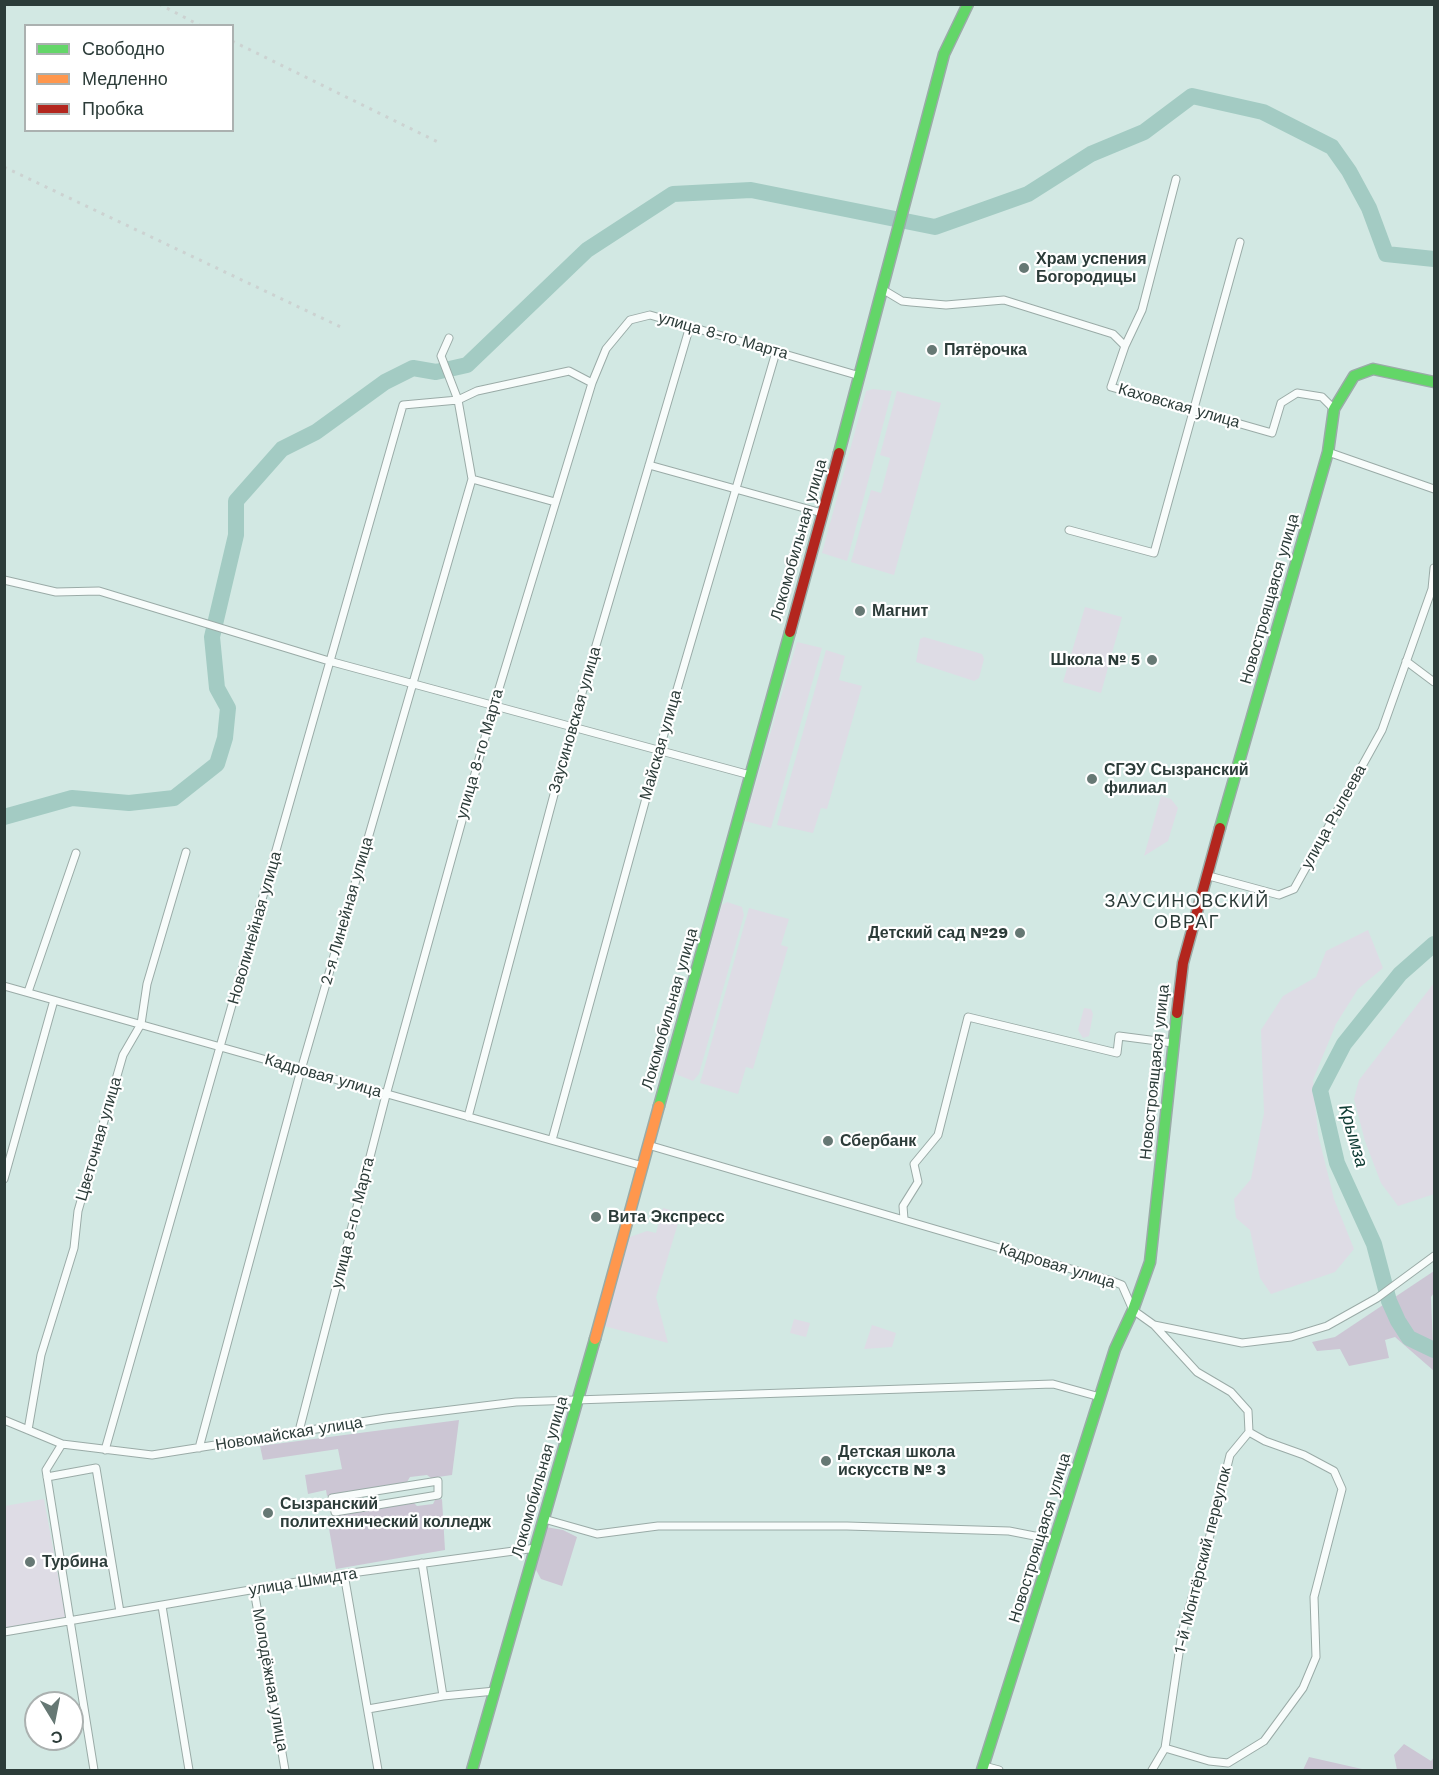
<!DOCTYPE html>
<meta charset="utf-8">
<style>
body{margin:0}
#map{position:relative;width:1439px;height:1775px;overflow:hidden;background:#d2e8e3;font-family:"Work Sans",sans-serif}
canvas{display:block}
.frame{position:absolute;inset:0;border:6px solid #2c3c39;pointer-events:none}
.legend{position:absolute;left:24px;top:24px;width:210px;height:108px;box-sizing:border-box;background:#fff;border:2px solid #abb1b0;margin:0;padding:8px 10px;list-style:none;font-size:18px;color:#2c3c39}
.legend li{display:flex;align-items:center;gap:12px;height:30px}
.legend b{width:30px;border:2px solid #abb1b0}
.north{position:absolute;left:24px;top:1691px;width:60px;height:60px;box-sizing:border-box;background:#fff;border:2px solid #abb1b0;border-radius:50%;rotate:170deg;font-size:16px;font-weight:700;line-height:24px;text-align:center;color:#2c3c39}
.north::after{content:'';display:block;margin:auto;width:21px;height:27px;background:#667874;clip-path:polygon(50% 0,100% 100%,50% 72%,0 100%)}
</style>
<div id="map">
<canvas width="1439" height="1775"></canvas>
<div class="frame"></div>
<ul class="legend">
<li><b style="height:8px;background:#63d668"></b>Свободно</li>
<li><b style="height:8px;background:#ff974d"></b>Медленно</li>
<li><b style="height:8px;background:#b3261e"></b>Пробка</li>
</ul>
<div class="north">С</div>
</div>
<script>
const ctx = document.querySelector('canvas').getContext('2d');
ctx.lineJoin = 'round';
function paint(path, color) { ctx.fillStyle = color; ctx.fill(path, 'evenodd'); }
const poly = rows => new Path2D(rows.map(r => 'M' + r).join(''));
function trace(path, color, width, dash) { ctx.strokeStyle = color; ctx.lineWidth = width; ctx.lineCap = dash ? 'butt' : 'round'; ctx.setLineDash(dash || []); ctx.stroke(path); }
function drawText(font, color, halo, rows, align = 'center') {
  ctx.font = font + ' "Work Sans",sans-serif'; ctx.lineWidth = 4.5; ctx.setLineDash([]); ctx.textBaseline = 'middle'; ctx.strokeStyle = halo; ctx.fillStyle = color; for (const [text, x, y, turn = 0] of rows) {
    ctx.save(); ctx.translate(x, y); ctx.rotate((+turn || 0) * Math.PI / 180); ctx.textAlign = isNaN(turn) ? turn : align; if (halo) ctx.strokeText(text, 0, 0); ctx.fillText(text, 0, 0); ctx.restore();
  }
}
const green = poly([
 [873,389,892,391,847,561,822,553,866,391],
 [897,391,941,403,894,575,851,562,871,490,881,493,890,458,880,455],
 [1085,607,1122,617,1101,693,1063,682],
 [924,637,982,654,984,659,979,678,974,681,916,662,920,639],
 [797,642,822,648,771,828,745,821],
 [826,650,845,656,839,680,862,686,827,809,821,808,813,833,777,825],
 [1161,796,1171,799,1178,808,1168,841,1144,856],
 [727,902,742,907,744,915,708,1042,699,1074,693,1081,678,1075,675,1069,722,905],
 [749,908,789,919,781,945,788,947,753,1069,746,1067,738,1094,700,1083],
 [1368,930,1383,968,1358,989,1336,1024,1313,1080,1318,1134,1334,1199,1354,1249,1335,1272,1271,1294,1260,1278,1250,1230,1236,1218,1234,1199,1251,1179,1264,1113,1261,1030,1283,996,1316,977,1326,951],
 [1434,983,1434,1194,1398,1206,1381,1183,1365,1141,1354,1099,1359,1080],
 [1084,1008,1091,1009,1093,1014,1089,1036,1083,1038,1078,1030],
 [663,1208,681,1213,656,1297,668,1343,604,1326,627,1238,647,1231,656,1233],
 [794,1319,810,1323,806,1337,790,1333],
 [872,1325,896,1333,892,1347,864,1349],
 [44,1499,66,1619,5,1630,5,1506]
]);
const forest = poly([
 [1434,1271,1434,1293,1431,1297,1434,1371,1395,1337,1385,1340,1389,1358,1349,1366,1340,1349,1317,1351,1312,1342,1335,1337],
 [459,1420,452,1475,431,1478,427,1475,410,1477,407,1482,327,1496,326,1490,308,1494,305,1475,342,1469,338,1449,263,1460,260,1446],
 [442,1499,445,1550,336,1569,327,1517,413,1502,417,1506,433,1504,435,1500],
 [546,1527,563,1530,577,1537,562,1586,541,1579,535,1568],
 [1404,1744,1431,1761,1434,1757,1434,1770,1397,1770,1394,1755],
 [1309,1757,1362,1769,1362,1770,1303,1770]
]);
const river = poly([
 [4,817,72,798,129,803,174,798,217,764,225,738,228,708,217,688,212,637,236,535,236,501,282,449,316,432,385,382,413,368,436,372,467,365,587,250,673,194,751,190,935,227,1028,194,1091,154,1144,132,1192,96,1263,112,1332,147,1349,171,1369,208,1386,254,1434,259],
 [1434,944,1400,974,1344,1044,1320,1090,1337,1163,1374,1244,1389,1301,1398,1321,1409,1338,1434,1350]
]);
const street = poly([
 [882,289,902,301,911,302,946,305,1004,300,1113,334,1125,346,1111,387,1272,433,1281,403,1297,393,1322,397,1334,409],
 [1125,346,1142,310,1176,179],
 [1328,452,1434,489],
 [649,465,822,513],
 [472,479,555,502],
 [1069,530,1154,553,1240,242],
 [4,580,56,592,99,591,329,661,750,775],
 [1406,661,1434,682],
 [1209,876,1279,895,1294,889,1382,730,1432,589,1434,568],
 [4,986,643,1166],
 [28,992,76,853],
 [468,1117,572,727,690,326],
 [552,1140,659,751,776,352],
 [648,1145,1112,1281,1122,1285,1133,1310,1154,1325,1242,1343,1291,1337,1327,1326,1377,1298,1434,1256],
 [4,1179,54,1000],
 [904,1219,903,1206,918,1182,914,1164,938,1135,968,1017,1117,1053,1119,1036,1173,1043],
 [4,1420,62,1444,152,1455,386,1418,516,1402,1053,1384,1100,1397],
 [28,1430,41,1355,74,1248,78,1211,123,1055,141,1024,147,984,186,852],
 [299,1431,386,1095,494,705,592,383,606,349,630,320,650,315,860,376],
 [62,1444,46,1470,94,1770],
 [199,1448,301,1070,472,479,458,400,441,356,449,338],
 [105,1450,403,405,458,400,477,391,569,371,592,383],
 [47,1477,96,1468,120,1612],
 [438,1481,438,1495,335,1512,332,1498,438,1481],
 [544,1519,597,1534,658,1526,847,1526,1009,1531,1055,1540],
 [422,1563,443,1696],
 [344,1574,378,1770],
 [254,1590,285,1770],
 [162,1606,189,1770],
 [4,1632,344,1574,536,1548],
 [368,1709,443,1696,495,1691],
 [1165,1748,1209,1761,1228,1763,1264,1741,1303,1688,1316,1657,1314,1597,1342,1489,1334,1471,1304,1455,1265,1441,1249,1432],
 [984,1766,999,1770],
 [1152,1770,1165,1748,1182,1633,1212,1528,1230,1455,1249,1432,1248,1411,1231,1392,1197,1372,1154,1325]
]);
const fast = poly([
 [839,453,944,54,968,4],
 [1220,828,1328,452,1334,409,1354,376,1373,369,1434,382],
 [659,1106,790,632],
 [472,1770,595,1339],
 [982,1770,1115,1349,1133,1310,1150,1262,1177,1013]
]);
const slow = poly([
 [595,1339,659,1106]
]);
const jam = poly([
 [790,632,839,453],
 [1177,1013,1183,963,1220,828]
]);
const rail = poly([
 [159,4,201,26],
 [232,41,442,144],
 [4,167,345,329]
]);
const markers = [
 [1024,268,6,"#667874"],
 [932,350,6,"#667874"],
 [860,611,6,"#667874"],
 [1152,660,6,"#667874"],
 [1092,779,6,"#667874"],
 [1020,933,6,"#667874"],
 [828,1141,6,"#667874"],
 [596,1217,6,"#667874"],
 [826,1461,6,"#667874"],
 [268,1513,6,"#667874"],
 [30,1562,6,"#667874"]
];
const poiNames = [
 ["Храм успения",1036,259],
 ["Богородицы",1036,277],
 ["Пятёрочка",944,350],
 ["Магнит",872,611],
 ["Школа № 5",1140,660,"right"],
 ["СГЭУ Сызранский",1104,770],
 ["филиал",1104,788],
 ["Детский сад №29",1008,933,"right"],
 ["Сбербанк",840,1141],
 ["Вита Экспресс",608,1217],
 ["Детская школа",838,1452],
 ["искусств № 3",838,1470],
 ["Сызранский",280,1504],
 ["политехнический колледж",280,1522],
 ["Турбина",42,1562]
];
const streetNames = [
 ["улица 8-го Марта",723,336,16],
 ["Каховская улица",1179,406,16],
 ["Локомобильная улица",799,540,-74],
 ["Новостроящаяся улица",1270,599,-74],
 ["Заусиновская улица",575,720,-74],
 ["Майская улица",661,745,-74],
 ["улица 8-го Марта",480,754,-74],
 ["улица Рылеева",1334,817,-61],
 ["2-я Линейная улица",347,911,-74],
 ["Новолинейная улица",255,928,-74],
 ["Локомобильная улица",670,1009,-74],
 ["Новостроящаяся улица",1155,1072,-84],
 ["Кадровая улица",323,1076,16],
 ["Цветочная улица",99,1139,-74],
 ["улица 8-го Марта",353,1223,-76],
 ["Кадровая улица",1057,1266,17],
 ["Новомайская улица",289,1434,-9],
 ["Локомобильная улица",540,1477,-74],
 ["Новостроящаяся улица",1040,1538,-73],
 ["1-й Монтёрский переулок",1203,1560,-76],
 ["улица Шмидта",303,1582,-9],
 ["Молодёжная улица",270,1680,80]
];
const neighbourhoodNames = [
 ["ЗАУСИНОВСКИЙ",1187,902],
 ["ОВРАГ",1187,923]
];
const waterNames = [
 ["Крымза",1353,1136,74]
];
paint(green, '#dedce5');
paint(forest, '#ccc6d4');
trace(river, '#a3cbc3', 16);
trace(street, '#9aaba7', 9);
trace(fast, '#9aaba7', 13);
trace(slow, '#9aaba7', 13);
trace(jam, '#9aaba7', 13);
trace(street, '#f8fcfb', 7);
trace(fast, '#63d668', 10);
trace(slow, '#ff974d', 10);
trace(jam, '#b3261e', 10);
trace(rail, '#ccd2d1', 3, [3, 6]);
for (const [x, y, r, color] of markers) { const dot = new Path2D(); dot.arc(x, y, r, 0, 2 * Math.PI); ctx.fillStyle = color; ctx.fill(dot); trace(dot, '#fff', 2); }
drawText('bold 16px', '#2c3c39', '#fff', poiNames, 'left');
drawText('16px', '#2c3c39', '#fff', streetNames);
ctx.letterSpacing = '1.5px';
drawText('18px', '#2c3c39', '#fff', neighbourhoodNames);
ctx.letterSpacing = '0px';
drawText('italic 18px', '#0d3a32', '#fff', waterNames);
</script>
